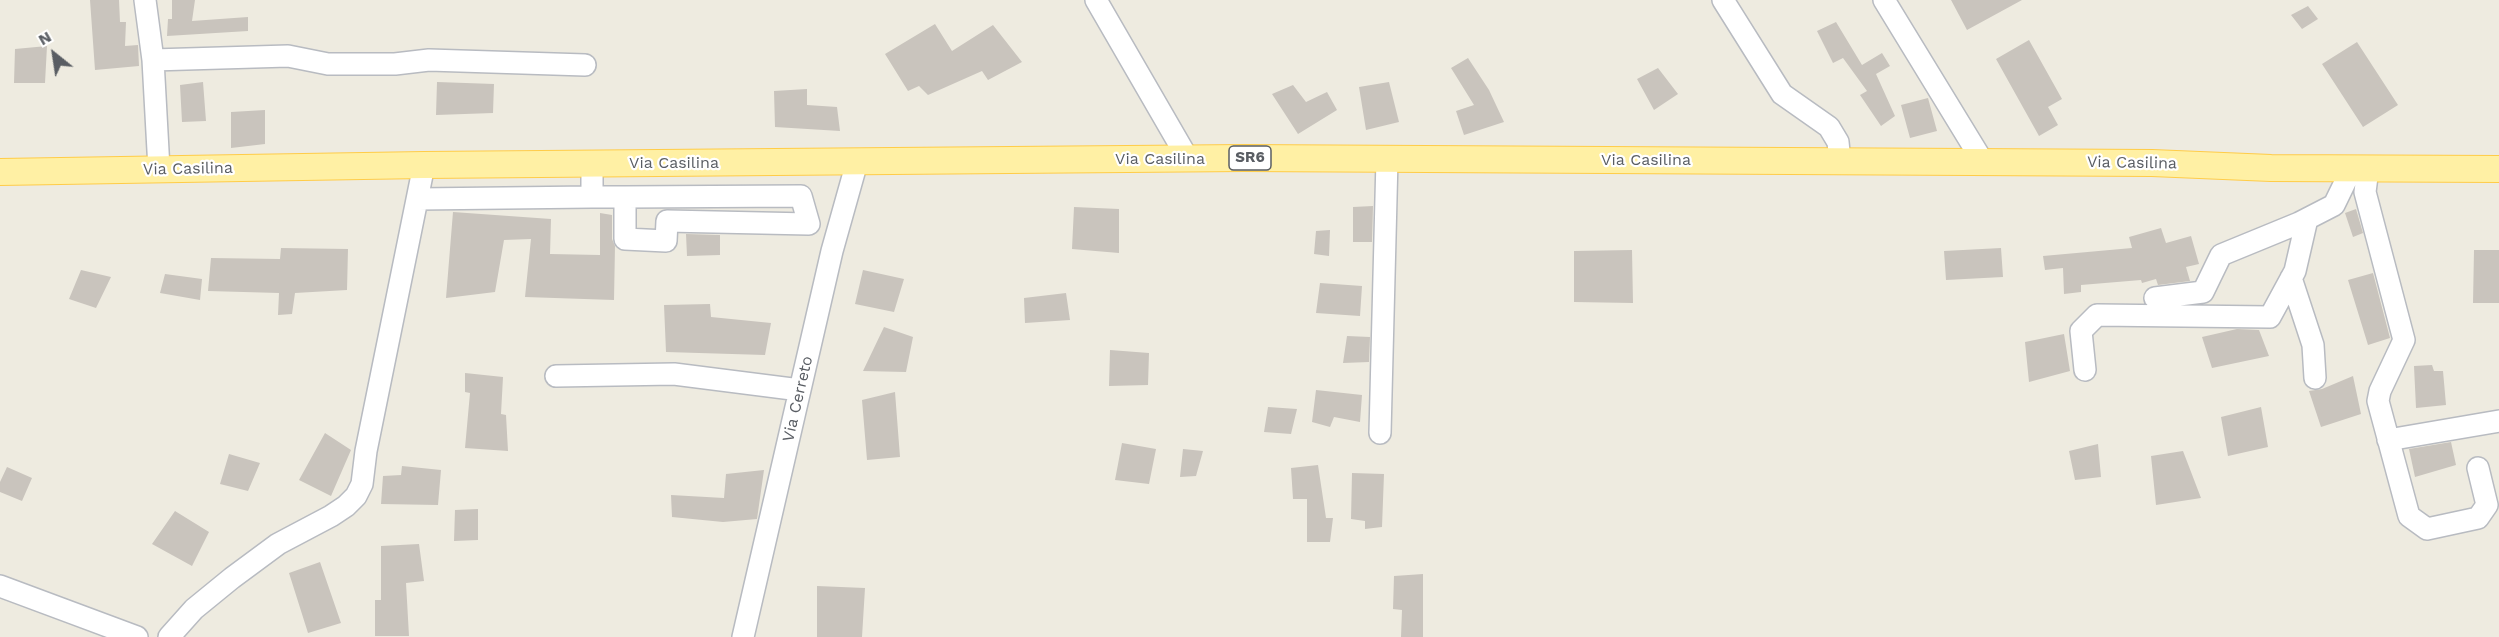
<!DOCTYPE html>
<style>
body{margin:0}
#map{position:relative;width:2499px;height:637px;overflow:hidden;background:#eeebe0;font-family:"Work Sans",sans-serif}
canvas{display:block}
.north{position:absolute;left:24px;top:24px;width:60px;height:60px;-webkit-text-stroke:4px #fff;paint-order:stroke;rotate:330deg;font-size:16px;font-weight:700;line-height:24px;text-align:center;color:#595d63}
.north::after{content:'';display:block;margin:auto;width:21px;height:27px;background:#595d63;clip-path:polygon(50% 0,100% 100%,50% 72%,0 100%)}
</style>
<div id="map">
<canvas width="2499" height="637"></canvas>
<div class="north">N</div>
</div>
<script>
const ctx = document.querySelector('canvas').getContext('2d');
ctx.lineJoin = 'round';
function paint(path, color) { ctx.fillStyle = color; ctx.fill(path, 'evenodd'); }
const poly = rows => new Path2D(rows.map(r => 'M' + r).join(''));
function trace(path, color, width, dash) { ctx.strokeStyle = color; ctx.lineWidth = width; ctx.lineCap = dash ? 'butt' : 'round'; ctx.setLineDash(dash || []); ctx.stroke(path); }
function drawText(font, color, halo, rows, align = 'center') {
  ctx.font = font + ' "Work Sans",sans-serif'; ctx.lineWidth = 4.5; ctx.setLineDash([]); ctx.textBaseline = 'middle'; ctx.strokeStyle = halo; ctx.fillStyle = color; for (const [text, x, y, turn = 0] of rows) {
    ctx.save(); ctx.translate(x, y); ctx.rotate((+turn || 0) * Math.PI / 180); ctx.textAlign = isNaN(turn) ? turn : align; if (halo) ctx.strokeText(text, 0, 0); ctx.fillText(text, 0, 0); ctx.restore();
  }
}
const building = poly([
 [90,0,119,0,120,22,126,22,125,46,138,45,139,66,95,70],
 [172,0,195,0,192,21,248,17,248,31,167,36,168,19,172,19],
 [1951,0,2022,0,1967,30],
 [2308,6,2318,19,2302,29,2291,15],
 [1836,22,1862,65,1882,53,1890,66,1876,74,1895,116,1881,126,1860,95,1867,91,1843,58,1833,63,1817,31],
 [935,24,952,51,993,25,1022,62,988,80,982,71,928,95,919,86,908,91,885,54],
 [2029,40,2062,99,2048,107,2058,125,2039,136,1996,59],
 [2357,42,2398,105,2363,127,2322,64],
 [47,46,45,83,14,83,15,49],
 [1468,58,1489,90,1504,122,1464,135,1456,111,1474,105,1451,68],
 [1658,68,1678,94,1654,110,1637,79],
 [203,82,206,121,182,122,180,85],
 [437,82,494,84,493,113,436,115],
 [1389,82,1399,122,1366,130,1359,87],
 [1293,85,1306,102,1327,92,1337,110,1298,134,1272,94],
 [807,89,807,105,837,107,840,131,775,127,774,91],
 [1928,98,1937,131,1910,138,1901,105],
 [265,110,265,144,231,148,231,112],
 [1373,206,1372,242,1353,242,1353,207],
 [1074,207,1119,209,1119,253,1072,249],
 [2356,209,2363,233,2353,237,2345,213],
 [453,212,551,219,550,254,600,255,600,213,612,215,612,239,615,246,614,300,525,297,531,239,504,240,495,292,446,298],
 [2161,228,2166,243,2191,236,2199,264,2186,267,2190,281,2158,285,2156,279,2142,283,2141,280,2081,285,2081,292,2064,294,2063,268,2045,270,2043,256,2132,248,2129,237],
 [1330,230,1329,256,1314,254,1316,231],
 [686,234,720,235,720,255,687,256],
 [281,248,348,249,347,290,295,293,292,314,278,315,279,293,208,291,211,258,280,259],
 [2001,248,2003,277,1946,280,1944,251],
 [1632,250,1633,303,1574,302,1574,251],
 [2474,250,2499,250,2499,303,2473,303],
 [81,270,111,277,96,308,69,299],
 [863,270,904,279,894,312,855,304],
 [2373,273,2390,338,2368,345,2348,280],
 [165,274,202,279,200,300,160,293],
 [1320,283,1362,286,1360,316,1316,313],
 [1066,293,1070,320,1025,323,1024,298],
 [710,304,711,317,771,323,765,355,666,352,664,305],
 [884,327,913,337,906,372,863,371],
 [2237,329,2259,330,2269,356,2212,368,2202,337],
 [2064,334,2070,371,2029,382,2025,342],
 [1347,336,1370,337,1369,362,1343,363],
 [1110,350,1149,353,1148,385,1109,386],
 [2432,365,2434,371,2443,371,2446,405,2416,408,2414,366],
 [465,373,503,377,501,414,506,415,508,451,465,448,470,393,465,392],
 [2353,376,2361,414,2321,427,2309,391,2322,389],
 [1316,390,1362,395,1360,422,1334,417,1330,427,1312,422],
 [895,392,900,457,867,460,862,400],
 [1268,407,1297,409,1291,434,1264,432],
 [2261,407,2268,447,2228,456,2221,417],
 [325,433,351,450,331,496,299,480],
 [2451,442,2456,465,2415,477,2409,449],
 [1122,443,1156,449,1149,484,1115,480],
 [2098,444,2101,477,2075,480,2069,451],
 [1183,449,1203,451,1196,476,1180,477],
 [2183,451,2201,498,2156,505,2151,456],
 [229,454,260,463,248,491,220,484],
 [1318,465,1326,518,1333,518,1330,542,1307,542,1307,499,1293,499,1291,468],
 [402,466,441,470,438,505,381,504,383,476,401,475],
 [7,467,32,478,22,501,0,492,0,482],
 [764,470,757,519,723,522,672,517,671,495,724,498,726,474],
 [1352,473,1384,474,1382,527,1365,529,1365,521,1351,519],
 [478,509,478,540,454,541,455,510],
 [175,511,209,532,192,566,152,544],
 [419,544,424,581,406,583,409,636,375,636,375,600,381,600,381,546],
 [320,562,341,623,308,633,289,573],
 [1423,574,1423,637,1401,637,1402,610,1393,609,1394,576],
 [817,586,865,588,862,637,817,637]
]);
const minor = poly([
 [145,0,153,60,159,169],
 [1096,0,1188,159],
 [1723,0,1782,94,1829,127,1838,142,1840,161],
 [1884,0,1983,162],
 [153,60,288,56,328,64,395,64,429,60,585,65],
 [2368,169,2365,192,2404,340,2380,391,2378,401,2409,516,2427,529,2478,518,2487,505,2478,468],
 [592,197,625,197,801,196,809,224,667,221,666,241,625,239,625,197],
 [418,199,592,197,592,164],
 [2291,278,2313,345,2315,378],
 [2155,298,2203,292,2221,255,2299,223,2334,205,2352,168],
 [2085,370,2081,331,2097,315,2270,317,2295,271,2307,219],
 [556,376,674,374,800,390],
 [1380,433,1387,159],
 [2388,440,2499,421],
 [0,586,137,637],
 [169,637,194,609,232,578,278,544,331,516,346,506,356,496,362,484,366,451,424,165],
 [743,637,832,251,857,162]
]);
const major = poly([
 [0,172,424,165,1244,158,2152,163,2271,168,2499,169]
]);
const shields = [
 [1250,158,42]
];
const shieldNames = [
 ["SR6",1250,158]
];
const streetNames = [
 ["Via Casilina",1160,159],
 ["Via Casilina",1646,160],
 ["Via Casilina",674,163],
 ["Via Casilina",2132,163,1],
 ["Via Casilina",188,169,-1],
 ["Via Cerreto",798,399,-77]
];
paint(building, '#c9c4bd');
trace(minor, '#b8bbc1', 24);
trace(major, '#ffcc48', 28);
trace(minor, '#fff', 21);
trace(major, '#fff0a4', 26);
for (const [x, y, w] of shields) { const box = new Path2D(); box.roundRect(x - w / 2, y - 12, w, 24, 4.5); ctx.fillStyle = '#fff'; ctx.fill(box); trace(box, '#595d63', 1.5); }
drawText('bold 15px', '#595d63', null, shieldNames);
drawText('16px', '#595d63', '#fff', streetNames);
</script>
